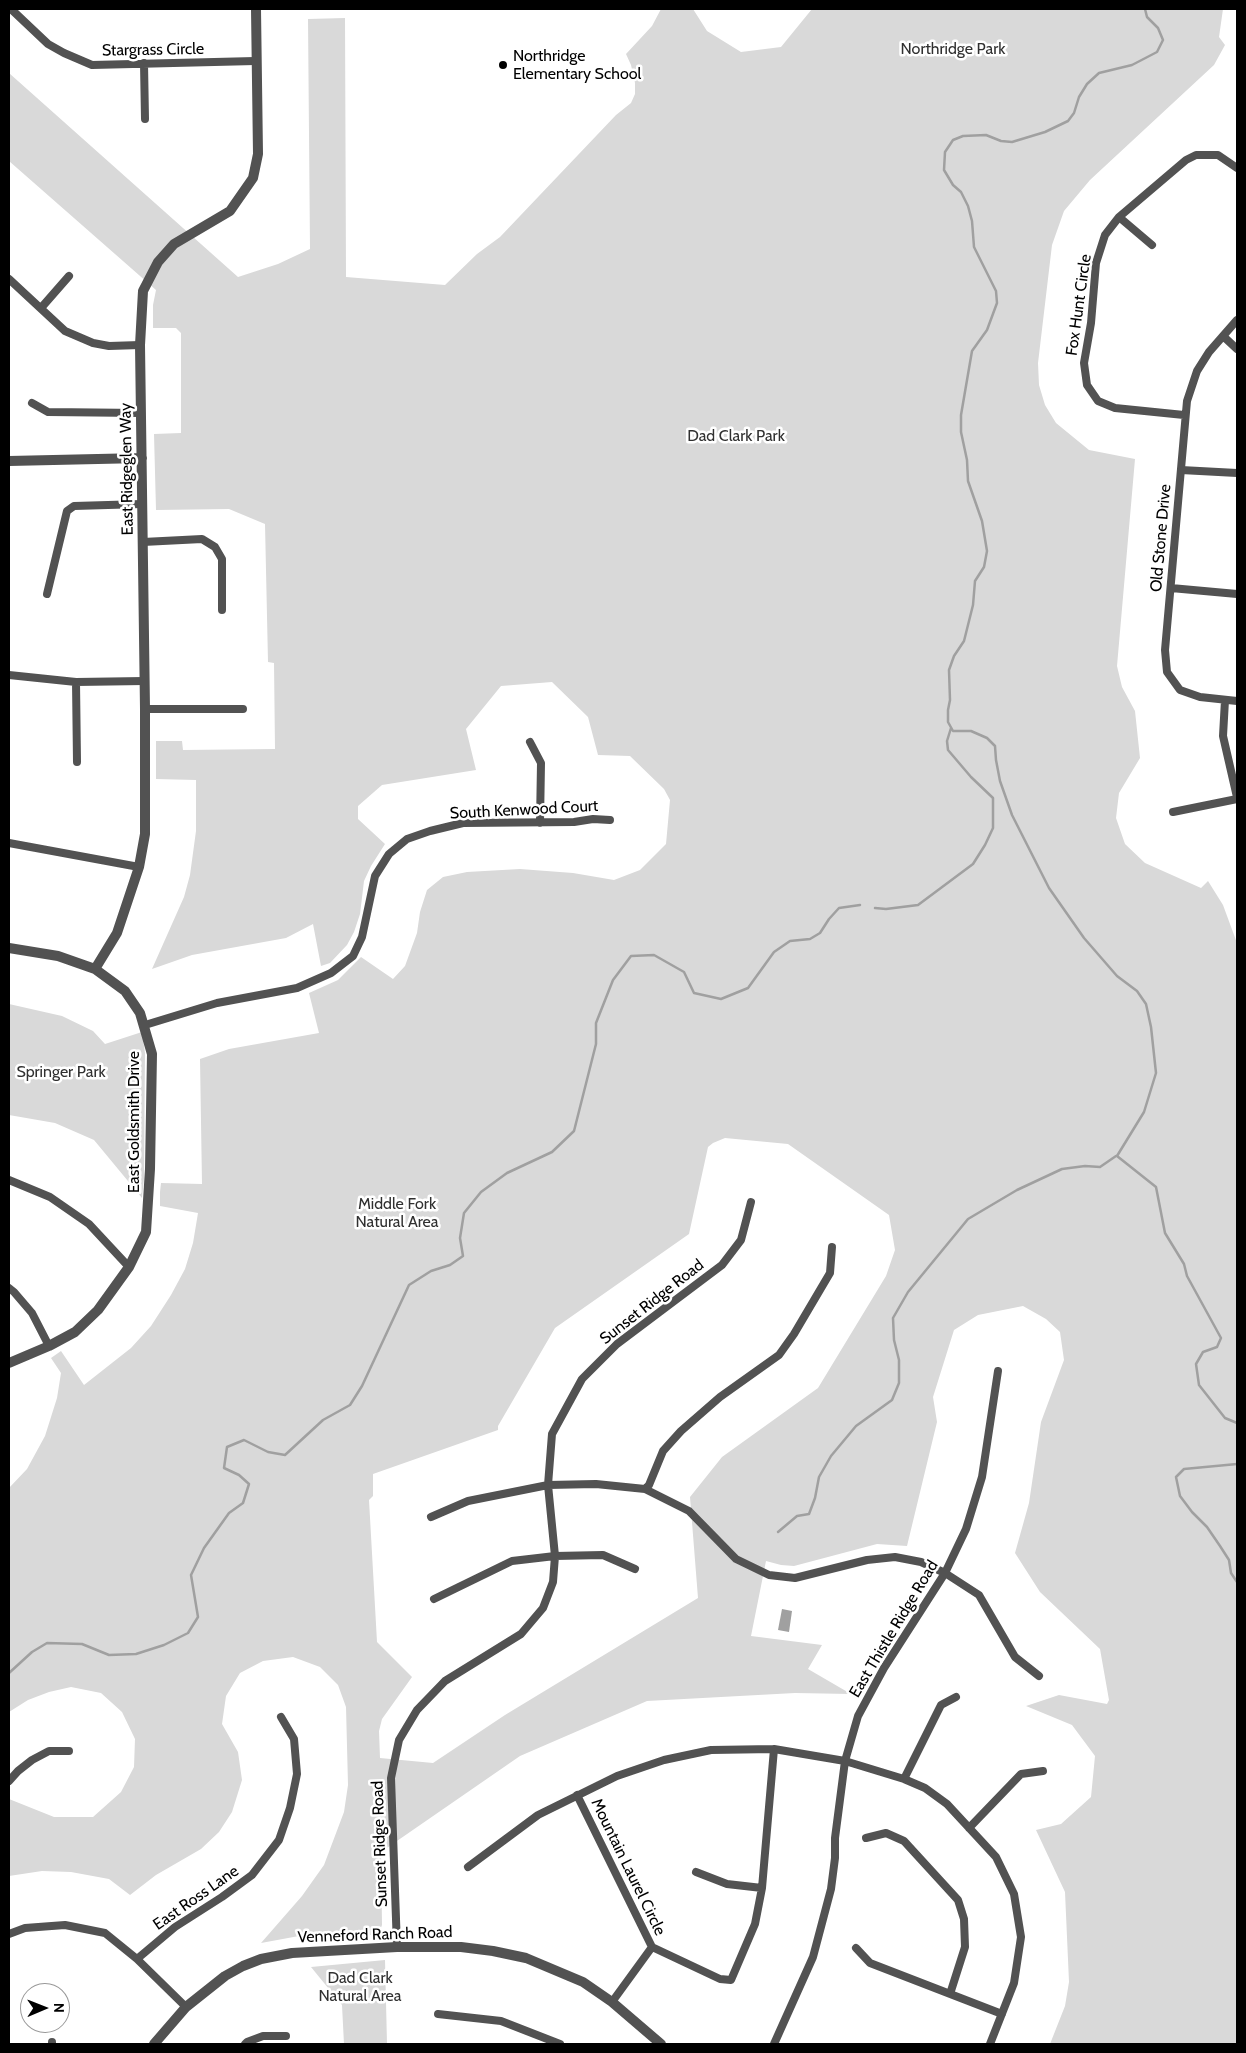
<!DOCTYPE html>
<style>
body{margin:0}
#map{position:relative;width:1246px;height:2053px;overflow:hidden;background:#fff;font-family:Cabin,sans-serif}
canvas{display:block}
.frame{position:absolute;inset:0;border:10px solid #000;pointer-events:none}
.north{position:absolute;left:20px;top:1983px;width:50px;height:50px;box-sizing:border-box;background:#fff;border:1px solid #999;border-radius:50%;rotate:89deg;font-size:14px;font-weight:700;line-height:20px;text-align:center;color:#000}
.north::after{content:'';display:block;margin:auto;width:18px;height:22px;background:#000;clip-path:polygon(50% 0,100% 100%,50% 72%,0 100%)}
</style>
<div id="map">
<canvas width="1246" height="2053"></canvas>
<div class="frame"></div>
<div class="north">N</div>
</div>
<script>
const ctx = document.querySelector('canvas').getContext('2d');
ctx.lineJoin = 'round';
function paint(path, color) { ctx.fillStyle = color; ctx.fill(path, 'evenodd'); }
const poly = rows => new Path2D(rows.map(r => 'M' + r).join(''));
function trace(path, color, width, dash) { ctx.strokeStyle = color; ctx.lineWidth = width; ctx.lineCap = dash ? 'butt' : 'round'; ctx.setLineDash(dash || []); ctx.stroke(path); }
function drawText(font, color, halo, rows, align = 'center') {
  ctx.font = font + ' Cabin,sans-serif'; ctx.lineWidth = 5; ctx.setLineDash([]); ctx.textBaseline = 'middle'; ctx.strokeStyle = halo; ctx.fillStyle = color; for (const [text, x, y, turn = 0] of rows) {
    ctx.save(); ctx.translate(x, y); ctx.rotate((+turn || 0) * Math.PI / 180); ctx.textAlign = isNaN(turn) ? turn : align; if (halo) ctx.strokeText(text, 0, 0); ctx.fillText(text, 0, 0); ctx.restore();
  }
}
const green = poly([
 [661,9,693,9,707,31,741,52,781,47,812,9,1223,9,1219,37,1225,45,1214,65,1090,180,1064,211,1052,245,1038,363,1039,385,1045,405,1056,423,1089,450,1135,459,1117,666,1122,687,1135,711,1140,758,1119,793,1116,818,1125,844,1145,863,1201,888,1208,881,1223,905,1237,943,1237,2044,1050,2044,1065,2006,1069,1982,1065,1892,1036,1830,1061,1824,1091,1797,1095,1756,1072,1725,1026,1706,1059,1695,1107,1704,1109,1700,1100,1649,1040,1592,1015,1553,1029,1503,1041,1422,1064,1360,1060,1332,1046,1319,1023,1306,978,1315,954,1330,933,1397,937,1422,907,1546,877,1544,794,1566,781,1565,766,1561,751,1636,822,1645,808,1669,851,1694,795,1693,647,1701,520,1756,381,1852,382,1925,379,1933,374,1935,299,1936,261,1943,302,1896,324,1865,344,1812,348,1785,346,1707,338,1685,320,1667,293,1657,263,1661,240,1673,226,1696,222,1724,238,1752,242,1780,232,1812,219,1832,201,1849,156,1875,130,1895,109,1879,71,1872,42,1871,9,1876,9,1799,54,1817,93,1817,121,1792,134,1767,135,1739,122,1712,101,1693,71,1687,49,1692,28,1700,9,1712,9,1488,27,1469,45,1436,57,1398,61,1373,51,1358,61,1351,84,1385,131,1348,151,1326,171,1295,185,1269,193,1243,198,1213,160,1206,160,1192,161,1183,202,1184,200,1059,229,1049,319,1033,309,993,338,980,361,957,393,979,405,966,417,933,420,912,427,890,443,877,467,872,520,869,573,873,614,880,640,870,666,844,670,800,664,789,630,756,598,755,588,717,552,682,501,686,466,729,476,770,382,785,358,806,358,819,385,844,371,866,364,881,360,914,354,932,347,945,330,963,321,966,313,924,286,938,192,955,152,969,184,897,190,875,196,831,196,780,156,779,156,741,182,741,183,750,275,749,274,663,268,662,265,524,229,509,156,510,154,434,181,433,181,333,176,328,153,328,153,305,156,290,9,161,9,73,238,277,278,264,310,249,308,19,345,18,346,277,445,285,477,254,500,237,616,115,631,103,635,94,635,83,631,65,626,54,652,26],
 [725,1138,788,1144,889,1215,895,1250,886,1276,818,1388,722,1457,690,1497,698,1598,505,1715,433,1763,380,1758,379,1731,382,1719,412,1677,377,1642,369,1500,373,1496,373,1474,498,1430,498,1426,555,1328,689,1234,708,1147,713,1143],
 [9,1004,62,1016,93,1031,105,1044,142,1032,145,1053,144,1178,142,1198,94,1140,55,1123,9,1115],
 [385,1960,387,2044,344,2044,342,2005,311,1967]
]);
const water = poly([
 [782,1609,792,1611,789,1632,778,1630]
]);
const stream = poly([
 [1145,9,1147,17,1158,28,1163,40,1157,52,1132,65,1099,73,1087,84,1079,97,1074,113,1068,121,1045,132,1012,142,1001,141,986,135,963,136,953,140,945,152,944,170,953,185,961,192,968,206,972,221,974,247,996,291,997,303,987,330,972,351,961,415,961,432,967,460,968,481,982,521,987,551,984,567,975,581,973,605,964,641,954,656,949,670,950,700,948,710,948,722,953,731,971,731,987,738,995,746,996,760,1000,781,1012,815,1049,888,1084,938,1117,976,1137,991,1146,1004,1151,1027,1156,1073,1144,1112,1117,1156,1156,1187,1165,1233,1184,1264,1187,1276,1221,1338,1217,1347,1203,1352,1196,1364,1199,1385,1225,1418,1237,1423],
 [875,908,886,909,918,905,973,864,985,845,993,828,993,798,971,777,948,750,947,741,951,728],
 [1237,1464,1184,1469,1176,1477,1180,1496,1192,1512,1207,1527,1220,1546,1229,1560,1231,1573,1237,1582],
 [778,1532,797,1516,809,1514,815,1498,819,1477,831,1456,856,1426,892,1400,899,1383,899,1360,894,1340,893,1318,908,1292,968,1219,1017,1190,1062,1169,1085,1166,1100,1167,1116,1156],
 [9,1673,32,1652,47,1643,82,1644,109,1655,136,1654,164,1645,188,1633,198,1617,191,1575,204,1548,229,1513,243,1503,249,1484,239,1475,224,1468,227,1447,244,1440,268,1452,285,1455,323,1420,350,1405,362,1386,409,1285,431,1271,450,1265,463,1256,460,1238,464,1213,481,1192,507,1173,552,1152,574,1131,596,1044,596,1023,613,980,631,956,654,955,684,972,694,993,721,999,748,988,774,952,790,941,810,939,820,933,829,919,839,908,860,905]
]);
const minor = poly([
 [11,9,48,44,64,53,92,65,255,61],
 [144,63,145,119],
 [1119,217,1152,245],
 [9,279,65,331,93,343,109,346,140,345],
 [41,308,69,276],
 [1237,320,1209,352,1197,371,1187,401,1165,650,1167,672,1180,690,1200,697,1237,701],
 [1223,336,1237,349],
 [32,403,48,412,141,413],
 [1184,415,1115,408,1098,401,1087,385,1084,363,1091,323,1096,263,1105,235,1119,217,1186,160,1196,155,1218,155,1237,168],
 [1181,470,1237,473],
 [143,542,202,539,215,547,222,559,222,610],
 [1171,588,1237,594],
 [47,594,67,511,74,506,142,504],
 [9,675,76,682,144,681],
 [76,682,77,762],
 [1225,700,1223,736,1237,797],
 [145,709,243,709],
 [530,742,541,763,540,823],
 [1173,812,1237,799],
 [9,843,139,867],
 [145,1025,217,1003,297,988,331,973,353,956,362,937,375,876,389,854,407,839,430,831,463,823,574,822,593,819,610,820],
 [9,1180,50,1197,89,1224,129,1267],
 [9,1288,14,1292,32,1313,49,1346],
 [645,1489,649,1485,663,1451,681,1431,720,1397,779,1355,794,1334,830,1273,832,1247],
 [431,1517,468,1501,548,1485,596,1484,645,1489,689,1511,736,1559,769,1575,795,1578,867,1560,895,1557,921,1562,945,1573,979,1595,1015,1657,1039,1676],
 [434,1599,512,1561,555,1556,603,1555,635,1569],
 [904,1779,941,1705,956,1697],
 [9,1781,18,1771,32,1760,49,1751,69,1751],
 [577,1795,652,1947,720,1979,731,1980,755,1924,762,1888,774,1749],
 [969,1828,1021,1774,1043,1771],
 [866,1838,886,1833,904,1841,958,1900,964,1919,965,1947,950,1994],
 [468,1867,538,1815,617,1776,664,1760,711,1750,774,1749,845,1761,904,1779,925,1788,947,1804,996,1857,1014,1894,1021,1937,1014,1983,990,2044],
 [696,1872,727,1884,762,1888],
 [9,1934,25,1928,65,1925,105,1933,137,1959,186,2007],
 [397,1947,391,1778,399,1740,417,1710,445,1681,521,1634,543,1608,553,1582,555,1556,548,1485,552,1434,582,1379,617,1344,722,1265,741,1240,751,1202],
 [856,1948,870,1963,1002,2014],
 [137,1959,175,1927,222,1897,252,1875,279,1840,290,1808,297,1774,294,1739,281,1717],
 [612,2002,652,1947],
 [438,2014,501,2021,560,2044],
 [52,2044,52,2042],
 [245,2044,247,2042,263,2036,286,2036],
 [774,2044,813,1957,831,1889,835,1858,835,1838,845,1761,858,1716,884,1668,945,1573,966,1529,982,1477,998,1371]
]);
const tertiary = poly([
 [9,461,142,458],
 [9,948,58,956,95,969,125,991,140,1013,152,1054,150,1169,146,1232,129,1267,98,1310,75,1332,49,1346,9,1363],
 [95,969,117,933,139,867,145,834,145,709,140,345,143,291,158,262,174,244,230,211,253,178,258,154,256,9],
 [154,2044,186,2007,225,1976,243,1966,261,1959,292,1953,397,1947,461,1947,493,1951,526,1958,583,1982,612,2002,661,2044]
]);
const markers = [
 [503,65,5,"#000"]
];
const parkNames = [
 ["Northridge Park",953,49],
 ["Dad Clark Park",736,436],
 ["Springer Park",61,1072],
 ["Middle Fork",397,1204],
 ["Natural Area",397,1222],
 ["Dad Clark",360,1978],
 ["Natural Area",360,1996]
];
const streetNames = [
 ["Stargrass Circle",153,50,-1],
 ["Fox Hunt Circle",1079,305,-82],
 ["East Ridgeglen Way",127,469,-91],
 ["Old Stone Drive",1161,538,-85],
 ["South Kenwood Court",524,810,-3],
 ["East Goldsmith Drive",134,1122,-90],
 ["Sunset Ridge Road",652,1302,-38],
 ["East Thistle Ridge Road",894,1629,-59],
 ["Sunset Ridge Road",380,1844,-92],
 ["Mountain Laurel Circle",628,1867,64],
 ["East Ross Lane",196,1898,-35],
 ["Venneford Ranch Road",375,1935,-2]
];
const poiNames = [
 ["Northridge",513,56],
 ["Elementary School",513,74]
];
paint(green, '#d9d9d9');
paint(water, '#a0a0a0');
trace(stream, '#a0a0a0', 2.5);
trace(minor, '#525252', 8);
trace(tertiary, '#525252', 10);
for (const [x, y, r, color] of markers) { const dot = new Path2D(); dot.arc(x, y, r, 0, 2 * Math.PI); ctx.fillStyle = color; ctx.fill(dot); trace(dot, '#fff', 2); }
drawText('16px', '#303030', '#fff', parkNames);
drawText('16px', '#000', '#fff', streetNames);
drawText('16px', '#000', '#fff', poiNames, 'left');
</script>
